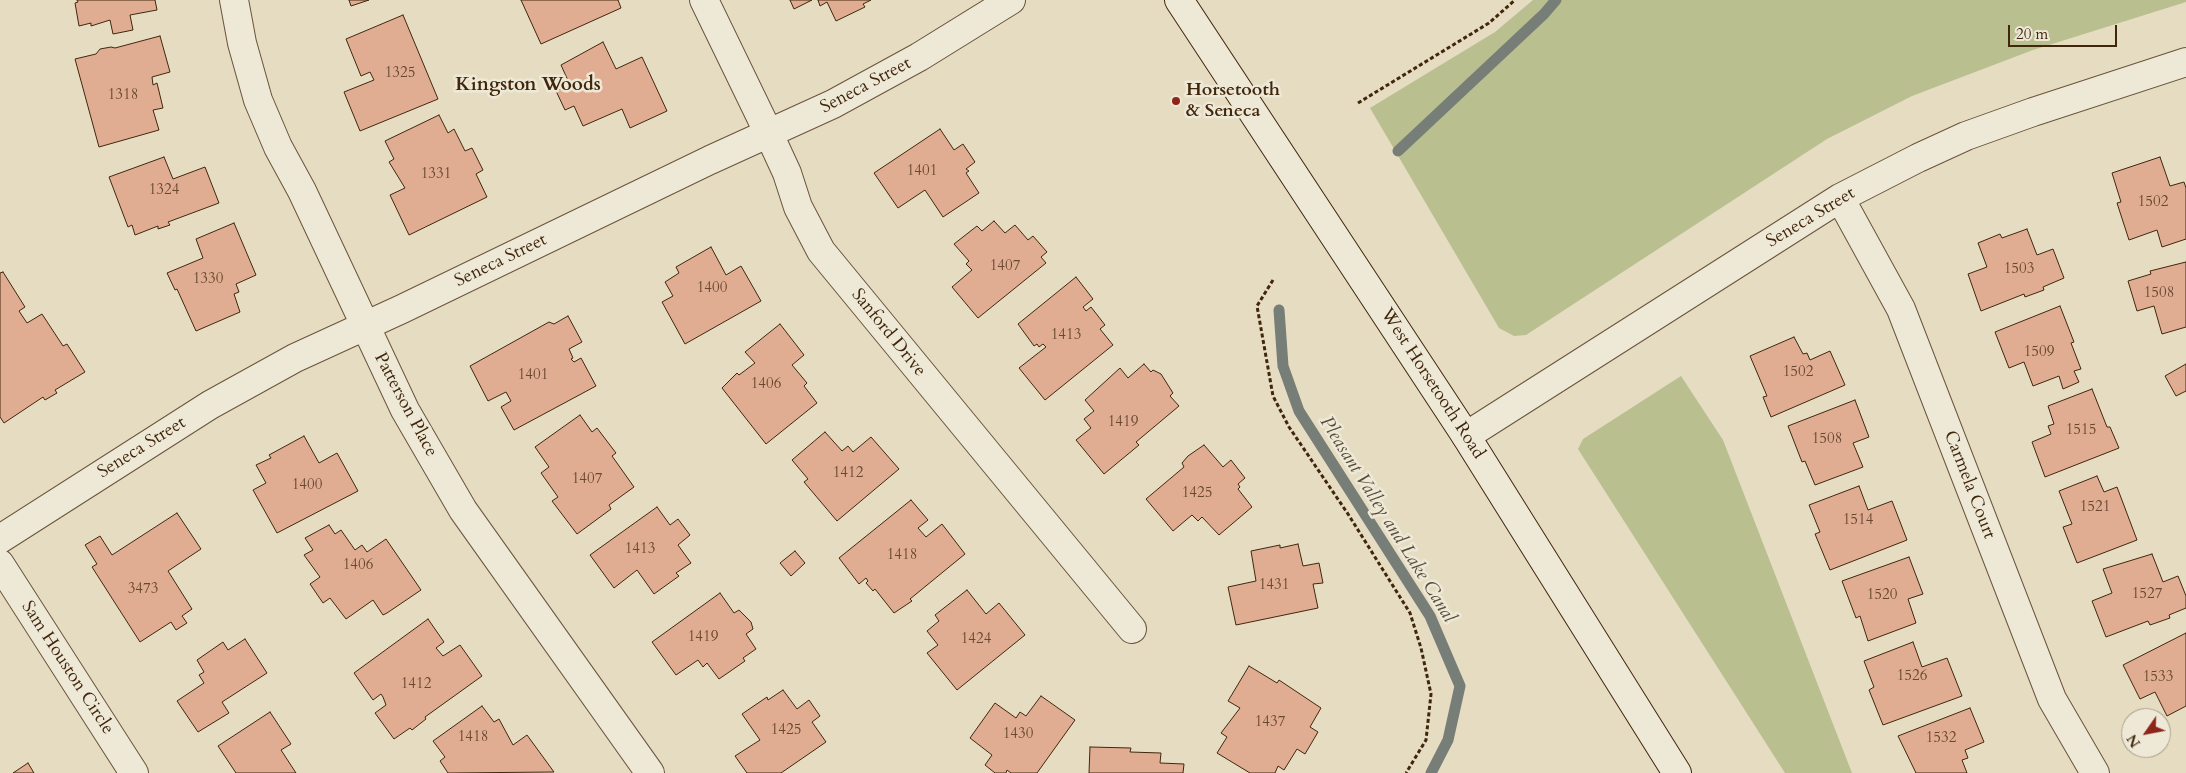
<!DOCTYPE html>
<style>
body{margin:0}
#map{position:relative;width:2186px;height:773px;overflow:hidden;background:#e5dcc2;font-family:Cardo,serif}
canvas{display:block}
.north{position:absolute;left:2121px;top:708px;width:50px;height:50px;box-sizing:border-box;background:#eee8d7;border:1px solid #a89b86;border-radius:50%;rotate:237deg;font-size:14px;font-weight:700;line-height:20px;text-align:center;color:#40270c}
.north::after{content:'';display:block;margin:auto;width:18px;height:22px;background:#8f2418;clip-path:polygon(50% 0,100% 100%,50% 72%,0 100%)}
.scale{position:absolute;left:2008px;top:25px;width:109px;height:22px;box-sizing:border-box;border:2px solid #40270c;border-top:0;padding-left:6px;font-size:15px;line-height:18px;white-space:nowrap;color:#40270c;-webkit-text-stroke:4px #eee8d7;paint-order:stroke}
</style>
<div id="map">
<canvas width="2186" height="773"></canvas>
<div class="north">N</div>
<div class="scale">20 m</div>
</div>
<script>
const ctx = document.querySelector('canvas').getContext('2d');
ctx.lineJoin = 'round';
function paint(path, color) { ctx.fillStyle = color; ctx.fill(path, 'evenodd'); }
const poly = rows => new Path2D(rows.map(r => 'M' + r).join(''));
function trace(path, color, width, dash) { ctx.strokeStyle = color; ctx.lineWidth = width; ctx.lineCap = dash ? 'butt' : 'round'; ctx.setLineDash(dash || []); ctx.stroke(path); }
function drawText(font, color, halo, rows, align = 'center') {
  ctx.font = font + ' Cardo,serif'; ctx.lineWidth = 5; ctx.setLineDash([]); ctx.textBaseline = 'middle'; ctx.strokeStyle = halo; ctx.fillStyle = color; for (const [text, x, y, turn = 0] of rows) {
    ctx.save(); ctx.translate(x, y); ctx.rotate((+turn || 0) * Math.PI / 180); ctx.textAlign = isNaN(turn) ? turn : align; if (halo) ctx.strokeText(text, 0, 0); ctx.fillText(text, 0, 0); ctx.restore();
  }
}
const green = poly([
 [1533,0,2186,0,2186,2,2033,50,1912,96,1827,139,1526,335,1514,336,1499,328,1370,108,1495,32],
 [1681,376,1723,440,1852,773,1785,773,1578,449,1583,439]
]);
const stream = poly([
 [1398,151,1544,14,1556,0],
 [1279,310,1283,366,1299,411,1430,616,1460,686,1448,740,1431,773]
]);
const building = poly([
 [77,0,155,0,157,10,130,15,133,30,113,34,110,20,91,26,91,23,79,26,75,3,78,2,77,0],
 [349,0,369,0,351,6,349,0],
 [521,0,618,0,621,8,541,44,521,0],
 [790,0,812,0,794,9,790,0],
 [818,0,871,0,863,4,865,7,836,21,827,2,820,6,818,0],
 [403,15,438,99,360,131,344,92,374,80,370,72,361,76,346,39,403,15],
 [160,36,170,72,152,77,153,85,157,83,163,108,153,110,159,130,99,147,75,59,96,54,100,49,111,47,115,48,160,36],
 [603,42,616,69,642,57,667,111,630,128,622,109,583,126,574,106,565,110,556,91,570,85,561,65,603,42],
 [439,115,448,133,454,129,465,151,472,148,483,170,476,174,487,197,409,235,390,195,405,188,389,162,394,159,385,141,439,115],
 [940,129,954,150,963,144,975,162,966,169,969,171,966,173,979,193,943,217,925,190,898,208,874,173,940,129],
 [164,157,173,179,205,167,219,203,168,222,170,225,158,229,158,226,135,235,132,225,128,227,109,177,164,157],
 [2160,157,2170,186,2184,182,2186,188,2186,239,2162,247,2157,230,2129,240,2117,203,2121,202,2112,173,2160,157],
 [994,221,1005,233,1015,225,1028,240,1033,236,1047,252,1041,257,1046,263,978,318,952,287,972,270,966,264,969,261,954,244,977,226,982,231,994,221],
 [234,223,256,275,236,284,239,292,234,294,240,312,196,331,177,289,175,290,167,273,203,258,196,239,234,223],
 [2027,229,2037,255,2053,249,2064,278,2043,287,2044,290,2025,297,2024,294,1981,311,1968,274,1987,267,1978,243,2000,234,2002,238,2027,229],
 [711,247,726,275,741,266,761,301,685,344,662,302,673,296,665,282,679,273,676,267,711,247],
 [2186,262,2186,327,2162,334,2154,306,2137,311,2128,281,2151,274,2150,271,2186,262],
 [3,272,25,307,19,311,27,323,42,314,63,346,67,344,85,372,55,390,57,393,45,400,43,397,4,423,0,417,0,273,3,272],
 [1076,277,1093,299,1083,307,1086,311,1091,307,1105,325,1100,329,1113,345,1045,400,1019,368,1046,347,1043,344,1039,347,1037,344,1034,346,1018,324,1076,277],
 [2060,306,2074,342,2071,343,2081,369,2074,371,2079,382,2063,389,2059,376,2033,386,2024,362,2009,368,1995,332,2060,306],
 [568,316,582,342,569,349,573,358,571,359,574,362,581,358,596,386,514,430,501,407,511,401,506,392,488,401,470,366,549,322,554,324,568,316],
 [780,324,804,355,792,365,807,383,804,386,817,403,766,444,722,388,737,373,739,375,755,363,745,352,780,324],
 [1794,337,1803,354,1807,353,1810,360,1830,351,1845,385,1771,417,1763,397,1767,396,1750,356,1794,337],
 [1144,364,1151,372,1153,370,1161,374,1173,393,1170,396,1179,406,1136,442,1139,445,1104,474,1076,440,1091,428,1084,419,1094,411,1085,400,1120,368,1128,378,1144,364],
 [2186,364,2186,391,2176,396,2165,376,2186,364],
 [2092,389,2107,427,2110,427,2119,448,2045,477,2032,442,2051,434,2048,426,2054,424,2048,406,2092,389],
 [1855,400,1869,437,1853,443,1863,467,1815,485,1805,461,1802,462,1788,426,1855,400],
 [580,415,592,432,597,428,616,453,612,456,634,487,609,505,611,509,577,534,552,501,558,497,541,473,549,467,535,447,580,415],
 [825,432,842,451,848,446,853,452,871,437,899,469,837,521,804,482,808,479,792,460,825,432],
 [304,436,319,463,337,453,358,491,277,533,253,490,266,483,256,465,271,458,269,455,304,436],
 [1204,445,1223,467,1231,460,1245,478,1238,484,1240,487,1238,489,1252,507,1219,535,1202,517,1198,521,1192,515,1173,531,1146,499,1184,467,1182,463,1188,456,1204,445],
 [2097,476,2104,492,2117,487,2137,540,2077,563,2063,527,2072,524,2059,491,2097,476],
 [1859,486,1868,510,1892,501,1907,540,1830,570,1815,534,1820,532,1809,505,1859,486],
 [911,500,928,520,918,528,926,537,942,524,965,554,910,599,912,601,894,613,875,589,873,591,866,583,868,581,866,578,859,584,839,558,911,500],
 [657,507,670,525,678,519,690,535,678,545,691,563,676,573,679,576,654,594,637,570,614,588,590,555,657,507],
 [177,513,201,549,168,571,192,609,182,616,187,623,176,630,171,622,140,642,92,567,97,564,85,545,100,536,112,555,177,513],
 [329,525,335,534,341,530,355,550,362,545,367,552,386,539,421,590,387,613,383,615,373,600,346,619,330,598,323,603,310,584,320,577,304,555,313,550,305,538,329,525],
 [1298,544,1303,566,1319,563,1323,583,1313,584,1318,608,1236,625,1228,587,1256,581,1251,551,1280,545,1280,548,1298,544],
 [795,551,805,563,791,576,780,563,795,551],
 [2152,554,2163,582,2178,576,2186,596,2186,608,2169,615,2170,618,2150,625,2148,621,2106,637,2092,601,2112,593,2103,569,2152,554],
 [1909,557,1923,594,1908,599,1916,623,1868,641,1860,616,1856,618,1842,581,1909,557],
 [967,590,986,614,999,603,1025,635,957,690,927,653,938,645,927,631,939,621,935,615,967,590],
 [720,593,734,613,739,610,751,622,753,629,746,634,756,649,743,658,745,661,719,679,707,663,703,667,698,660,676,675,652,642,720,593],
 [428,619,444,642,436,648,443,656,460,645,482,676,425,717,426,719,412,730,410,728,394,739,375,713,386,705,383,697,381,694,373,700,354,673,428,619],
 [2186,633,2186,706,2167,716,2155,692,2140,699,2123,665,2186,633],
 [245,639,267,673,222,702,229,713,198,732,177,701,204,683,199,675,204,672,197,660,223,642,228,650,245,639],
 [1913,642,1922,667,1947,658,1962,696,1883,725,1869,690,1874,687,1864,661,1913,642],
 [1249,666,1277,683,1279,680,1321,708,1310,727,1318,732,1305,754,1297,749,1284,770,1278,766,1275,773,1250,773,1217,753,1227,737,1221,733,1240,708,1228,701,1249,666],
 [783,690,797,709,809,700,820,716,812,722,826,742,781,773,747,773,735,756,760,740,742,714,767,697,768,700,783,690],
 [1041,696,1075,720,1037,773,1011,773,1007,770,1006,773,995,773,985,765,992,755,970,738,995,703,1016,718,1020,712,1026,716,1041,696],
 [482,706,494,722,499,719,513,745,527,735,554,772,448,773,440,761,445,757,433,741,482,706],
 [1970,708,1984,742,1965,750,1968,758,1962,760,1967,773,1916,773,1898,736,1970,708],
 [270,712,291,744,281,750,296,773,236,773,218,746,270,712],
 [1090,747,1131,748,1130,752,1161,753,1160,763,1184,764,1183,773,1089,773,1090,747],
 [28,763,34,773,13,773,28,763]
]);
const path = poly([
 [1358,103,1489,23,1515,0],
 [1273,280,1257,306,1273,396,1289,427,1348,514,1410,613,1421,648,1431,694,1426,740,1406,773]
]);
const minor = poly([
 [234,0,242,43,258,100,278,147,302,191,405,410,463,510,650,773],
 [704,0,769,134,787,173,798,207,821,251,1132,629],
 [1840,198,1901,309,2052,699,2095,773],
 [1466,436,1840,198,1918,158,1966,136,2033,112,2186,62],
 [0,539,210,405,295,358,402,309,710,160,833,104,919,57,1011,0],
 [0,564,134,773]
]);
const secondary = poly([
 [1179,0,1466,436,1677,773]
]);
const markers = [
 [1176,101,5,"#8f2418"]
];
const numberNames = [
 ["1325",400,74],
 ["1318",123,96],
 ["1401",922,172],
 ["1331",436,175],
 ["1324",164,191],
 ["1502",2153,203],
 ["1407",1005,267],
 ["1503",2019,270],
 ["1330",208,280],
 ["1400",712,289],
 ["1508",2159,294],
 ["1413",1066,336],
 ["1509",2039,353],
 ["1502",1798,373],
 ["1401",533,376],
 ["1406",766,385],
 ["1419",1123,423],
 ["1515",2081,431],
 ["1508",1827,440],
 ["1412",848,474],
 ["1407",587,480],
 ["1400",307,486],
 ["1425",1197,494],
 ["1521",2095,508],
 ["1514",1858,521],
 ["1413",640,550],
 ["1418",902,556],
 ["1406",358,566],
 ["1431",1274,586],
 ["3473",143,590],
 ["1527",2147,595],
 ["1520",1882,596],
 ["1419",703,638],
 ["1424",976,640],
 ["1526",1912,677],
 ["1533",2158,678],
 ["1412",416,685],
 ["1437",1270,723],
 ["1425",786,731],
 ["1430",1018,735],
 ["1418",473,738],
 ["1532",1941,739]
];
const streetNames = [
 ["Seneca Street",866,86,-28],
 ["Seneca Street",1811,218,-31],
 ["Seneca Street",501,261,-26],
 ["Sanford Drive",888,333,51],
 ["West Horsetooth Road",1432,384,57],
 ["Patterson Place",405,405,62],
 ["Seneca Street",142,448,-32],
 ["Carmela Court",1969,485,69],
 ["Sam Houston Circle",67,668,57]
];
const poiNames = [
 ["Horsetooth",1186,91],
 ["& Seneca",1186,112]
];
const neighbourhoodNames = [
 ["Kingston Woods",528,86]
];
const waterNames = [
 ["Pleasant Valley and Lake Canal",1387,520,58]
];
paint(green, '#babf90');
trace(stream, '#777e77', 11);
paint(building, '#e0ad93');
trace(building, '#40270c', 1);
trace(minor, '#69543a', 30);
trace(secondary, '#40270c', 30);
trace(path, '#40270c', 3, [4, 2.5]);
trace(minor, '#eee8d7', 28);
trace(secondary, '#eee8d7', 28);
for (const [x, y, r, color] of markers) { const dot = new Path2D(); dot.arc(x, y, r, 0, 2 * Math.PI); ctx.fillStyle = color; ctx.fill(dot); trace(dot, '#eee8d7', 2); }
drawText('15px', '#68482e', null, numberNames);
drawText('18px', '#40270c', '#eee8d7', streetNames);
drawText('bold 18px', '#40270c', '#eee8d7', poiNames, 'left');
drawText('bold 19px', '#40270c', '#eee8d7', neighbourhoodNames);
drawText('italic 19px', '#574b39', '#eee8d7', waterNames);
</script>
